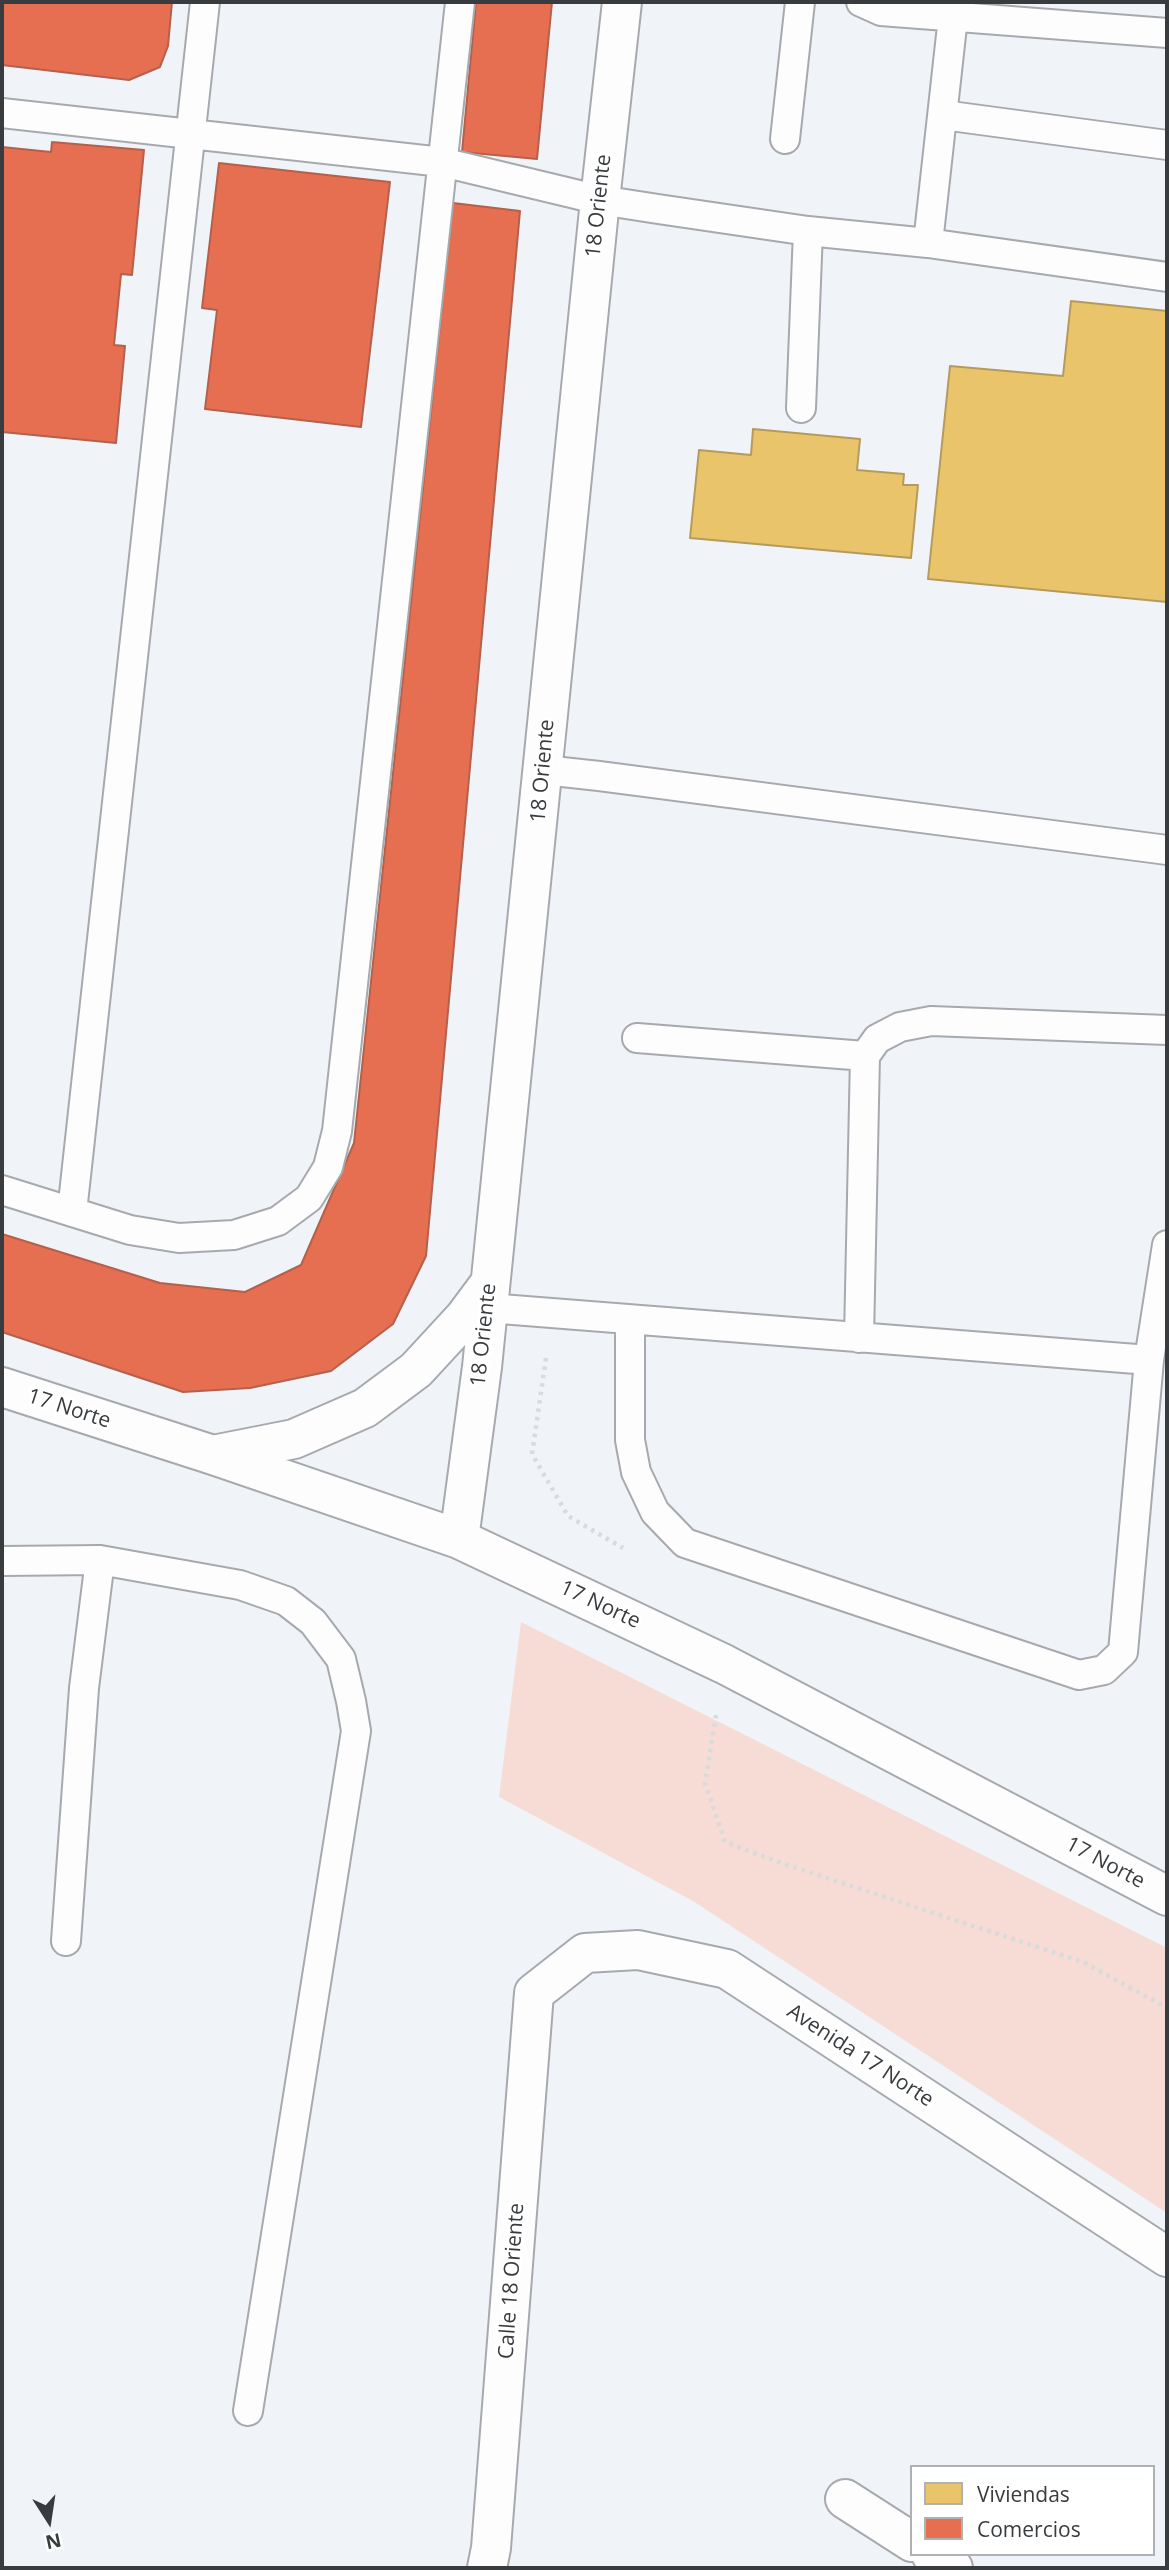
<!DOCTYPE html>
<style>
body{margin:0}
#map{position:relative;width:1169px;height:2570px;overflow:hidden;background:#f0f4f8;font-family:"Open Sans",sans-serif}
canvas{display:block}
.frame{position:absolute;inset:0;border:4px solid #393c3f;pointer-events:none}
.legend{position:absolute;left:910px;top:2465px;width:245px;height:91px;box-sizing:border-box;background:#fff;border:2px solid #b0b1b2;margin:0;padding:9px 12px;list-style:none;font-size:21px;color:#393c3f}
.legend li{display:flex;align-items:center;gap:14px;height:35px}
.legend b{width:35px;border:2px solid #b0b1b2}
.north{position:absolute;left:14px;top:2486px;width:70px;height:70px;-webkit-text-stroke:5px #fff;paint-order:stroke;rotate:168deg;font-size:19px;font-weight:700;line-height:28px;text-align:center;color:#393c3f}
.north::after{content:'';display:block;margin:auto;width:24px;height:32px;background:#393c3f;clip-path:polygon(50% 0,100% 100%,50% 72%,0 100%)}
</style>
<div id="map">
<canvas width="1169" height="2570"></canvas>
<div class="frame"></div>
<ul class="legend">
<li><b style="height:19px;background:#e9c46a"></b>Viviendas</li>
<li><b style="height:19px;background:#e76f51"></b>Comercios</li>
</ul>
<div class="north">N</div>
</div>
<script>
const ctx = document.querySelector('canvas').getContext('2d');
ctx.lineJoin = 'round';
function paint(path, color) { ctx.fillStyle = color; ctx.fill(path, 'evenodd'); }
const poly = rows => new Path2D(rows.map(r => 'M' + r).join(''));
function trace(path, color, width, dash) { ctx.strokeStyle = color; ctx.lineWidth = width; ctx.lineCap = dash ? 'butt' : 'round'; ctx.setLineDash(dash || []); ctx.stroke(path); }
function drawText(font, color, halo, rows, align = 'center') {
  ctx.font = font + ' "Open Sans",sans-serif'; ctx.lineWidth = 7; ctx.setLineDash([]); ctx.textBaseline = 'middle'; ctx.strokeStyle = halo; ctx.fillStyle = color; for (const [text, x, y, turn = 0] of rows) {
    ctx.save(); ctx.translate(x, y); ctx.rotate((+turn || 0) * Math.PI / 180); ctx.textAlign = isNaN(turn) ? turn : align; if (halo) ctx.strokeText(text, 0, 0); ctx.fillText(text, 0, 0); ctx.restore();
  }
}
const green = poly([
 [521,1622,1167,1948,1167,2213,693,1901,499,1797]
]);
const homes = poly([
 [1071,301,1167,311,1167,602,928,579,950,366,1063,376,1071,301],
 [753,429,860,439,857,470,904,474,903,485,918,485,911,558,690,538,699,450,751,455,753,429]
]);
const shops = poly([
 [2,2,172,2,168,46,160,67,129,80,2,65,2,2],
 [476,2,552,2,537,159,462,152,476,2],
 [52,142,144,150,132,275,121,274,114,345,125,346,116,443,2,432,2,147,51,152,52,142],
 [219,163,390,182,361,427,205,409,217,310,202,308,219,163],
 [453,203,520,211,426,1256,393,1324,331,1371,250,1388,183,1392,2,1332,2,1234,160,1283,245,1292,301,1265,354,1143,453,203]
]);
const path = poly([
 [546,1358,532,1454,568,1516,623,1548],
 [716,1715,705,1783,725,1842,784,1864,1083,1962,1167,2008]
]);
const service = poly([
 [861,2,881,11,1167,33],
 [2,113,442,162,600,200,658,209,808,231,928,243,1167,277],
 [943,115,1167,145],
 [785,139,800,2],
 [928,243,953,17],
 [801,408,808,231],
 [544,770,599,776,1167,850],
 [637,1038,865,1056],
 [2,1190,130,1230,179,1238,234,1235,278,1221,309,1198,328,1167,337,1131,460,2],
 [72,1212,205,2],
 [488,1308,1149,1360,1123,1652,1104,1670,1079,1675,685,1543,655,1512,636,1472,630,1440,630,1320],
 [859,1338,865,1056,877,1039,900,1027,931,1021,1167,1030],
 [1149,1360,1167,1245],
 [100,1560,240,1585,286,1601,313,1622,341,1659,351,1701,356,1731,248,2411],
 [2,1561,100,1560,84,1688,66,1941]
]);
const minor = poly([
 [845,2499,912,2542],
 [931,2554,953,2568],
 [487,2568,491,2548,534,1993,585,1953,638,1950,727,1969,1167,2257]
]);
const tertiary = poly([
 [2,1387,213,1455,459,1539,724,1664,1167,1896],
 [213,1455,294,1439,365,1408,416,1370,464,1318,490,1283],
 [459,1539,482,1367,600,200,622,2]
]);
const streetNames = [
 ["18 Oriente",599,206,-84],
 ["18 Oriente",543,771,-85],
 ["18 Oriente",484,1335,-84],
 ["17 Norte",69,1409,18],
 ["17 Norte",600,1605,25],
 ["17 Norte",1105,1863,28],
 ["Avenida 17 Norte",860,2056,33],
 ["Calle 18 Oriente",512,2281,-86]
];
paint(green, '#f6dcd4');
paint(homes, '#e9c46a');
trace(homes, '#b49b5d', 2);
paint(shops, '#e76f51');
trace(shops, '#b3604c', 2);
trace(service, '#a6a9ad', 32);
trace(minor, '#a6a9ad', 42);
trace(tertiary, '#a6a9ad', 42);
trace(path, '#d8dadb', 4.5, [3.5, 5]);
trace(service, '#fdfdfe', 28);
trace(minor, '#fdfdfe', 38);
trace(tertiary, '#fdfdfe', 38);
drawText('21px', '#393c3f', '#fff', streetNames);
</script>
